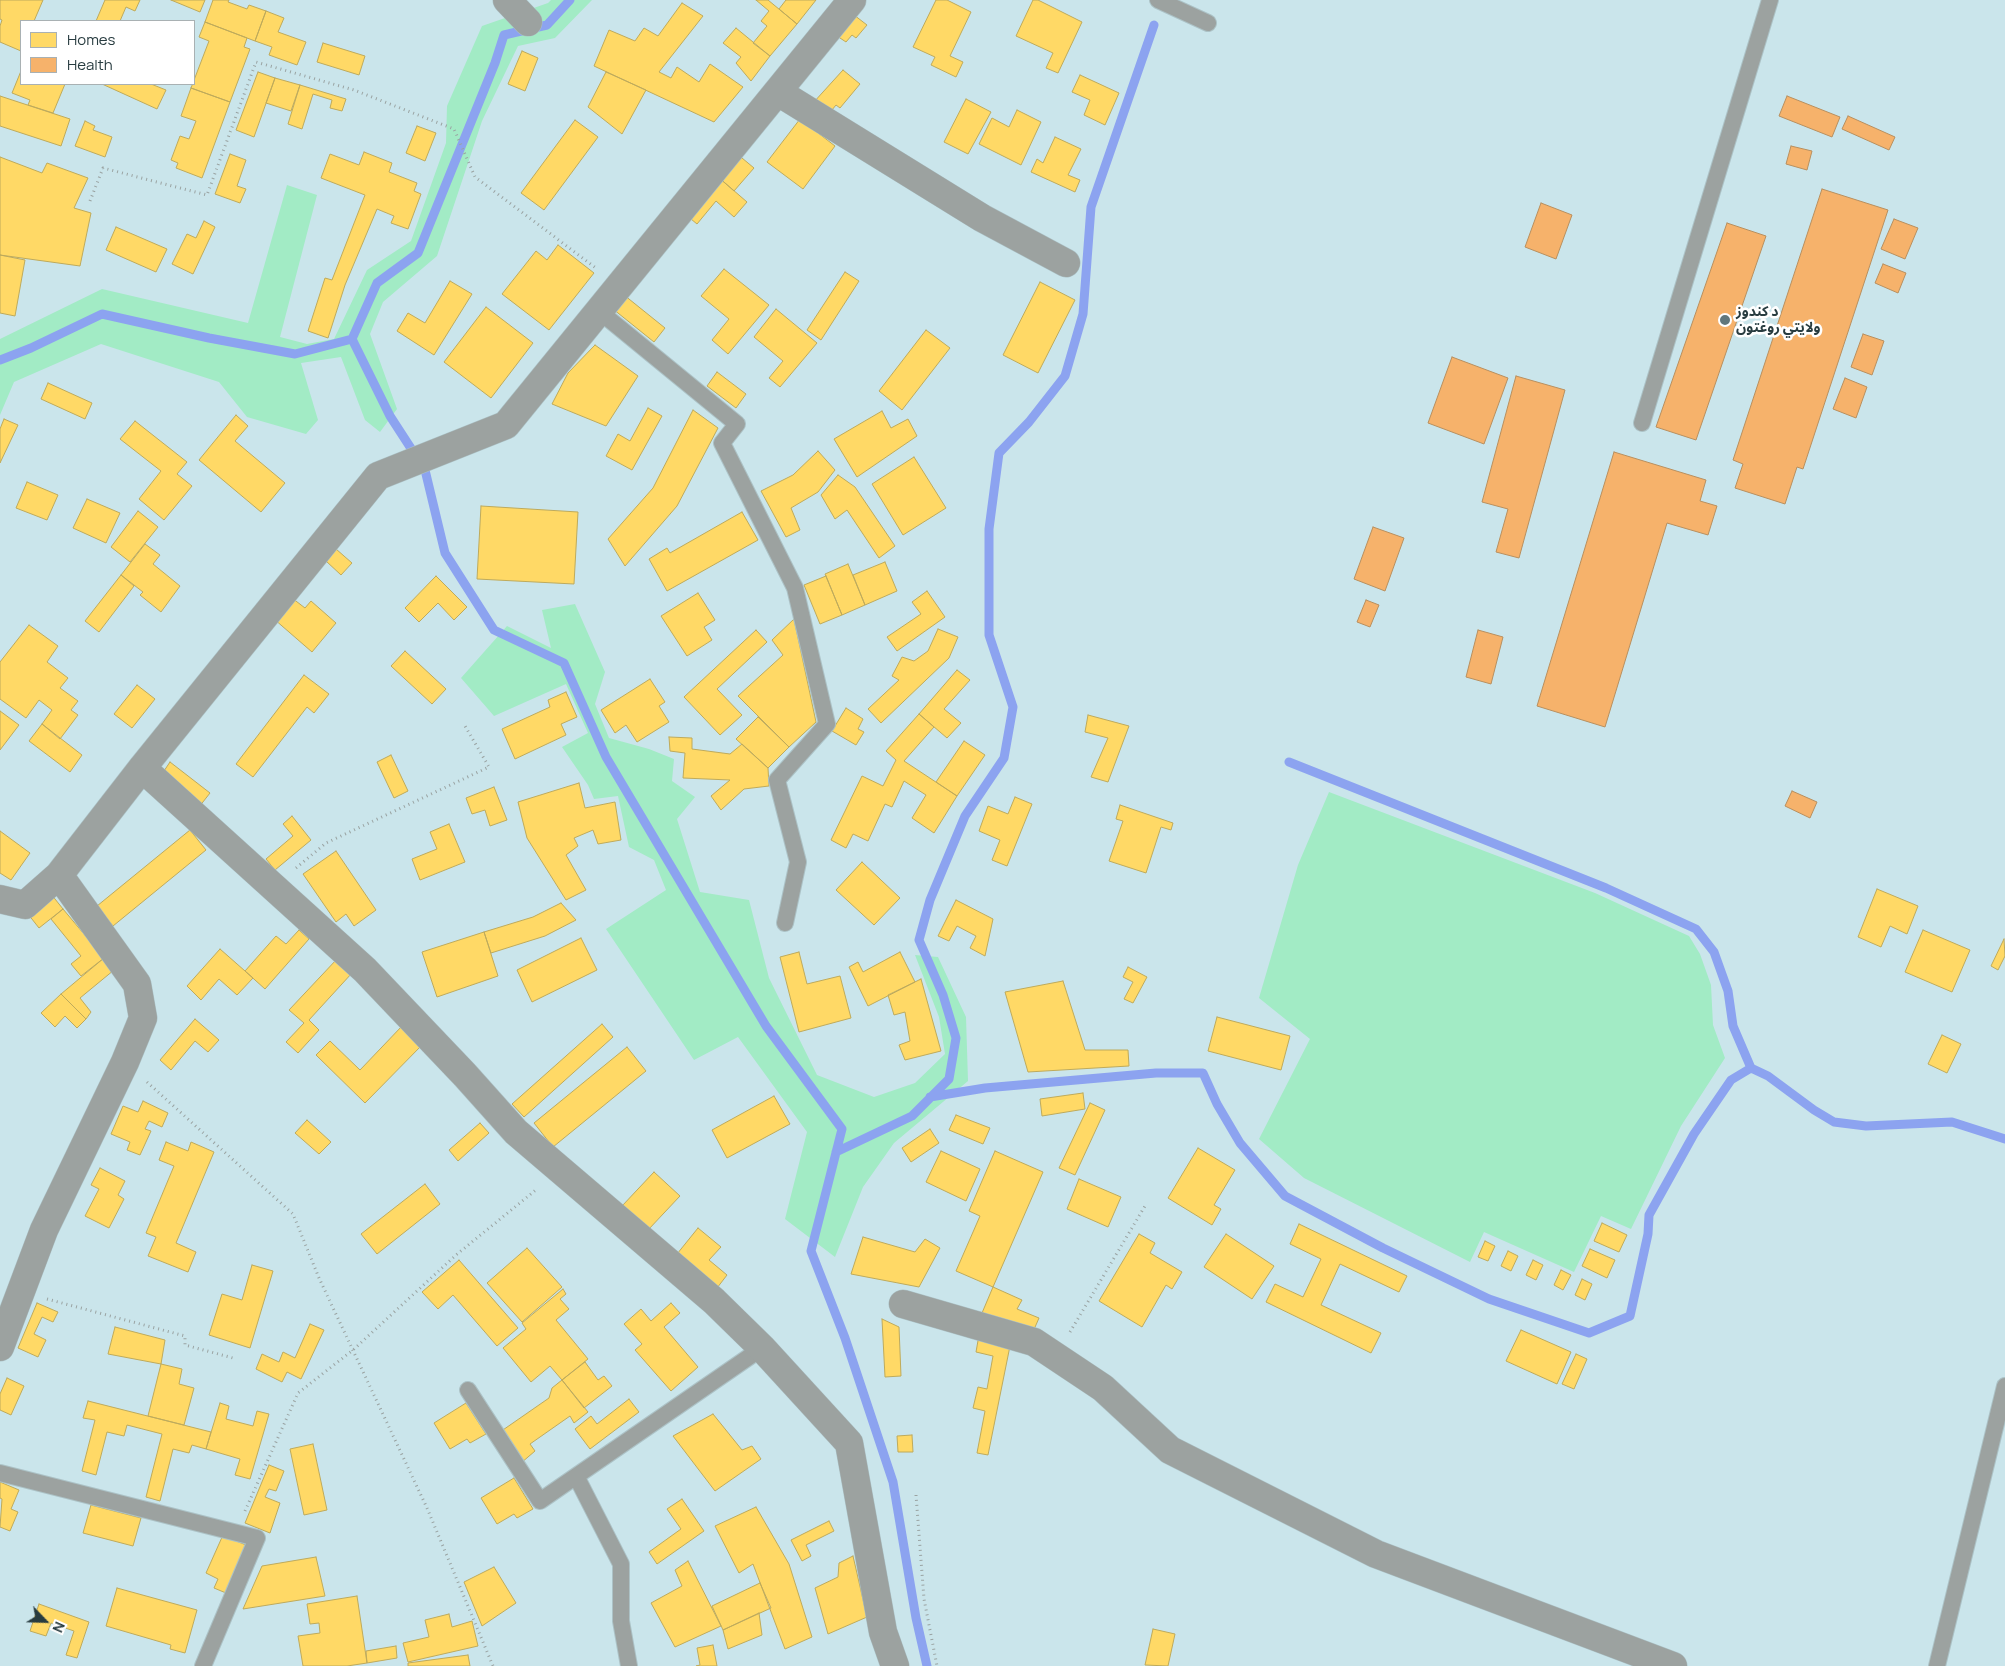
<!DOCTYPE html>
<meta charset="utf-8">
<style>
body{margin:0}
#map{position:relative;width:2005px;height:1666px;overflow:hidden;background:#cae5eb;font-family:Manrope,sans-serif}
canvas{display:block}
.legend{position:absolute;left:20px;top:20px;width:175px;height:65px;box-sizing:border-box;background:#fff;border:1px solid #a9b1b3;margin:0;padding:6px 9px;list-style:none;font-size:15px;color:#283c40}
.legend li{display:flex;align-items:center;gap:10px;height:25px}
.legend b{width:25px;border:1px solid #a9b1b3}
.north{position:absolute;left:20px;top:1596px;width:50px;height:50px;-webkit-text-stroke:4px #fff;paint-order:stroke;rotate:114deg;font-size:14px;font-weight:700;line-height:20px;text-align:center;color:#283c40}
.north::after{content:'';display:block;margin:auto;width:18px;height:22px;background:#283c40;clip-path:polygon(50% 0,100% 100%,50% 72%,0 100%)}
</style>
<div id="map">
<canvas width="2005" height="1666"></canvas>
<ul class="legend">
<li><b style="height:14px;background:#ffd966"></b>Homes</li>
<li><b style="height:14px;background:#f6b26b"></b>Health</li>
</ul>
<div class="north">N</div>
</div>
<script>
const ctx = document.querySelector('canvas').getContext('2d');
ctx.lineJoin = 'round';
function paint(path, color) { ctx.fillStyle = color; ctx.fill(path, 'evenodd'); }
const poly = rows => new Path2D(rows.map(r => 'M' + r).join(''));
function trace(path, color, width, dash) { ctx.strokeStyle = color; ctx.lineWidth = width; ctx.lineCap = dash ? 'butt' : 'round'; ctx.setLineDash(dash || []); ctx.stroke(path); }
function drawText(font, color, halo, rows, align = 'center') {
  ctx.font = font + ' Manrope,"Noto Sans Arabic",sans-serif'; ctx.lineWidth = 5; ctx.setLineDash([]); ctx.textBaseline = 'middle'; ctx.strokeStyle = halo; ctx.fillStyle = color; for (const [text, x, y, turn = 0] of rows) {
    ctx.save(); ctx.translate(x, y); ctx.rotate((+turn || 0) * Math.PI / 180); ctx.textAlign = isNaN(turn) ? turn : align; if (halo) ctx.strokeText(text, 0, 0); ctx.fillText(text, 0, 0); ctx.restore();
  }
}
const green = poly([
 [551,0,592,0,555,38,518,46,482,121,437,256,383,302,370,334,397,409,380,432,365,420,341,357,301,363,318,420,306,434,247,417,219,382,101,344,14,382,0,415,0,339,102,289,248,323,287,185,317,195,280,337,307,344,334,339,367,270,411,241,446,143,447,106,482,26,548,3],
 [575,604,605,672,595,704,609,738,649,749,674,759,672,781,695,797,677,819,700,892,749,900,769,978,817,1075,874,1097,915,1083,945,1054,939,1017,915,955,938,957,966,1017,968,1081,894,1143,863,1187,835,1257,785,1219,807,1132,738,1037,694,1060,606,929,666,890,654,860,629,847,618,796,594,799,588,785,562,747,588,733,566,684,494,716,461,678,507,626,551,648,542,610],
 [1329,792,1595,893,1689,936,1700,954,1711,985,1713,1025,1725,1058,1681,1126,1631,1229,1601,1216,1574,1272,1484,1232,1470,1262,1304,1178,1259,1139,1310,1039,1259,998,1298,865]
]);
const homes = poly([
 [0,0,43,0,34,21,21,21,21,51,0,42,0,26,2,20,0,19,0,0],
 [105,0,140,0,135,11,126,7,120,21,96,21,105,0],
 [171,0,205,0,200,12,171,0],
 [213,0,229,0,228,2,247,9,249,5,266,11,255,41,205,22,213,0],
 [756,0,768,0,797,24,770,56,753,43,767,26,761,21,769,11,756,0],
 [786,0,816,0,797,24,779,9,786,0],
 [936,0,947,0,971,12,950,56,963,62,956,77,931,65,935,57,913,47,936,0],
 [1033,0,1038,0,1082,22,1058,73,1046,68,1053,53,1016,36,1033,0],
 [682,3,703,16,659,72,671,78,677,67,699,82,710,64,743,87,714,122,594,66,609,30,635,41,644,28,658,36,682,3],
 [266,11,284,18,278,32,306,42,297,65,269,55,272,47,255,41,266,11],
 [854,15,867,25,856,38,852,35,846,42,837,36,854,15],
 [205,22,247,38,244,47,250,49,230,102,191,88,209,41,199,37,205,22],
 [736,28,770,56,751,81,736,63,741,57,723,43,736,28],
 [323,43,365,56,359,75,317,62,323,43],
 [522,51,538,58,525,91,508,84,522,51],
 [843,70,860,84,840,108,836,105,827,116,813,103,843,70],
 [21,71,21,84,65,84,53,113,28,105,30,100,12,93,21,71],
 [258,72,275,78,254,137,236,130,258,72],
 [606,72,646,90,622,134,588,107,606,72],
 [1080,75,1119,93,1105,125,1084,115,1090,100,1072,92,1080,75],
 [275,78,300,85,291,111,266,103,275,78],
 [102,84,151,84,166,90,157,109,102,84],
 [300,85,346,99,342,111,330,108,332,100,313,94,302,129,288,124,300,85],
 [191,88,230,102,202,178,176,168,178,163,171,160,180,136,189,139,196,121,181,116,191,88],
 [0,96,70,119,61,146,0,126,0,96],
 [966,99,991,112,968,154,944,142,966,99],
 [1017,110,1041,122,1021,165,979,144,992,118,1009,127,1017,110],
 [800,119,835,146,803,189,767,162,800,119],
 [575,120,598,137,544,210,521,193,575,120],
 [85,121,95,126,93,130,112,137,105,157,75,146,85,121],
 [417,126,436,133,425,161,406,153,417,126],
 [1055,137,1081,149,1068,175,1080,180,1075,192,1031,172,1037,159,1043,163,1055,137],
 [364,152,392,163,389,172,417,183,414,191,421,194,408,229,391,223,394,216,377,209,345,285,328,338,308,331,325,278,332,280,365,195,321,178,330,154,359,165,364,152],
 [736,153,754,168,734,191,717,176,736,153],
 [230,154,246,160,237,186,246,189,240,203,215,194,230,154],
 [0,157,42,173,47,163,88,178,74,208,91,213,80,266,0,255,0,157],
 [717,176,747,202,734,217,716,201,697,224,685,214,717,176],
 [204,221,215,227,193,274,172,264,187,234,196,238,204,221],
 [116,227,167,249,156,272,106,250,116,227],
 [558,245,594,273,549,330,502,294,536,251,547,260,558,245],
 [0,255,25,260,15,316,0,313,0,255],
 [724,269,769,305,728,354,712,340,729,319,701,296,724,269],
 [845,272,859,281,821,340,807,330,845,272],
 [450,281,472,294,434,355,397,331,408,313,425,323,450,281],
 [1040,282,1075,300,1038,373,1003,355,1040,282],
 [624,295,665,328,654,342,613,309,624,295],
 [486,307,533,343,491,398,444,362,486,307],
 [776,309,817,343,780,387,769,378,783,361,754,337,776,309],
 [926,330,950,348,902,410,879,391,926,330],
 [595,345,638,376,606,426,552,404,568,373,595,345],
 [717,372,746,394,736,408,707,386,717,372],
 [48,383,92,403,85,419,41,399,48,383],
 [648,408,662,416,632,470,606,456,618,434,630,441,648,408],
 [693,410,718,428,677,506,625,566,608,539,653,488,693,410],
 [882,411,891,428,908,419,917,436,857,477,834,439,882,411],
 [236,415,248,426,235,441,285,483,261,512,199,460,236,415],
 [4,419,18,425,0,463,0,429,4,419],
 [135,421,187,462,177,474,192,486,164,520,139,499,161,471,120,439,135,421],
 [818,451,835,470,818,492,791,508,800,530,786,537,761,491,793,475,818,451],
 [914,457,946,508,903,535,872,484,914,457],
 [838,475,855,487,895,546,879,558,847,510,835,519,821,495,838,475],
 [27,482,58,495,47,520,16,508,27,482],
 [87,499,120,513,106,543,73,528,87,499],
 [481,506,578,512,574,584,477,579,481,506],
 [138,511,158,527,130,562,111,547,138,511],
 [742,512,758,540,667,591,649,559,667,548,670,553,742,512],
 [145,544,160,555,153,564,180,586,161,612,140,595,143,592,121,575,145,544],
 [336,549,352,563,341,575,326,561,336,549],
 [885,562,897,591,865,605,853,575,885,562],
 [848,564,865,605,842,615,825,574,848,564],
 [121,575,134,586,99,632,85,621,121,575],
 [436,576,467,607,454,620,438,603,419,622,405,608,436,576],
 [826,576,842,615,820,624,804,585,826,576],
 [927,591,945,617,897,651,887,637,921,614,912,602,927,591],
 [698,593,715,620,704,627,712,640,687,656,661,616,698,593],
 [292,598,305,608,311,601,336,623,312,652,274,619,292,598],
 [794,619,816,722,789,747,738,696,783,655,772,640,794,619],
 [29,625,58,646,47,662,68,678,60,688,78,701,71,710,78,715,60,739,42,724,52,710,39,700,26,718,0,699,0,662,29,625],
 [938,629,958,637,949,658,881,723,868,709,899,680,892,676,902,657,914,661,928,651,938,629],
 [756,630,767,642,717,689,742,715,720,735,684,697,756,630],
 [405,651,446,689,432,704,391,666,405,651],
 [957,670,970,680,944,709,961,723,947,738,919,714,957,670],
 [304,675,329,694,314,713,307,707,253,777,236,764,304,675],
 [650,679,665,702,659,706,669,722,637,742,626,725,615,733,601,710,650,679],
 [137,685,155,699,132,728,114,714,137,685],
 [566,692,577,717,561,724,566,735,515,759,502,729,550,707,548,700,566,692],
 [846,708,863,719,858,729,864,732,856,745,832,731,846,708],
 [0,711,19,725,0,750,0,711],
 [919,714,934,727,904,761,957,796,934,833,912,818,926,795,904,781,892,807,885,804,868,841,853,834,846,848,831,840,862,776,883,786,896,760,886,751,919,714],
 [1088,715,1129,726,1108,782,1091,777,1108,738,1085,732,1088,715],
 [758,717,789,747,768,768,736,739,758,717],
 [42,724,82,755,70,772,29,741,42,724],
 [669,737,692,738,692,749,730,754,742,744,768,768,769,786,744,789,721,810,711,796,730,780,683,778,685,753,670,751,669,737],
 [964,741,985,755,957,796,936,782,964,741],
 [391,755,408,791,394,798,377,762,391,755],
 [170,762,210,793,199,807,160,777,170,762],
 [579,783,585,808,615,802,621,840,598,844,593,830,574,838,578,846,566,855,586,890,566,900,527,838,518,802,579,783],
 [494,787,507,820,490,826,485,810,472,814,466,798,494,787],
 [1015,797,1032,804,1007,866,992,860,1000,840,979,831,988,806,1008,814,1015,797],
 [1120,805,1173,823,1171,830,1161,827,1146,873,1109,861,1123,821,1116,819,1120,805],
 [292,816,311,840,275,870,266,859,293,836,283,824,292,816],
 [449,824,465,862,420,880,412,859,437,849,430,832,449,824],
 [190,830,206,850,113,926,97,906,190,830],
 [0,831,30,853,11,880,0,873,0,831],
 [336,851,376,910,354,926,346,914,336,922,303,874,336,851],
 [862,862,900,898,874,925,836,890,862,862],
 [1877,889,1918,906,1907,934,1890,926,1881,947,1858,937,1877,889],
 [51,894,63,909,39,928,28,914,51,894],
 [956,900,993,919,985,956,970,948,976,936,957,926,949,941,938,936,956,900],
 [561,903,576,920,545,936,491,953,484,932,533,917,561,903],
 [63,909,104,958,81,976,71,964,81,956,51,919,63,909],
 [299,930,309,939,265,989,245,971,276,936,286,944,299,930],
 [1923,930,1970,950,1952,992,1905,972,1923,930],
 [484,932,498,976,437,997,422,952,484,932],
 [581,938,597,970,532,1002,517,970,581,938],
 [2004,939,2005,956,1998,970,1991,966,2004,939],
 [220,949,253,978,237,995,219,979,201,1000,187,986,220,949],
 [799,952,807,984,840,976,851,1018,799,1032,780,957,799,952],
 [900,952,915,982,868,1006,849,967,858,962,863,972,900,952],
 [104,958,114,970,80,998,91,1012,86,1019,61,994,104,958],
 [337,959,352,973,309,1020,319,1030,298,1053,286,1042,304,1023,289,1010,337,959],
 [1128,967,1147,977,1133,1003,1124,999,1133,982,1123,977,1128,967],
 [921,979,941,1051,905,1060,899,1045,910,1041,905,1012,894,1015,888,995,921,979],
 [1063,981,1085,1050,1128,1050,1129,1066,1028,1072,1005,992,1063,981],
 [61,994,86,1019,77,1028,65,1016,55,1027,41,1013,61,994],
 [1217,1017,1290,1036,1281,1070,1208,1051,1217,1017],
 [195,1019,219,1040,208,1052,195,1041,171,1070,160,1060,195,1019],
 [602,1024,613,1037,524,1117,512,1104,602,1024],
 [403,1025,423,1044,365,1103,316,1055,330,1041,360,1070,403,1025],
 [1942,1035,1961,1044,1947,1073,1928,1064,1942,1035],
 [627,1047,646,1071,553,1147,534,1123,627,1047],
 [1083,1093,1085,1109,1042,1116,1040,1099,1083,1093],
 [774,1096,790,1124,727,1158,712,1130,774,1096],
 [143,1101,168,1113,162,1127,149,1121,145,1129,151,1131,140,1155,127,1150,130,1142,111,1134,123,1106,138,1112,143,1101],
 [1090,1103,1105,1110,1075,1175,1059,1168,1090,1103],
 [956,1115,990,1128,983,1144,949,1130,956,1115],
 [307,1120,331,1142,319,1154,295,1133,307,1120],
 [480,1123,489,1133,458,1161,449,1150,480,1123],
 [930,1129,939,1143,911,1162,902,1148,930,1129],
 [166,1142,188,1151,191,1142,214,1152,176,1243,196,1252,188,1272,148,1256,156,1237,146,1233,174,1166,159,1160,166,1142],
 [1198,1148,1235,1170,1214,1205,1221,1209,1212,1225,1168,1198,1198,1148],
 [941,1151,980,1169,966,1201,926,1182,941,1151],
 [995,1151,1043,1172,993,1287,956,1271,980,1216,969,1211,995,1151],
 [100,1168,125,1181,118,1195,124,1199,109,1228,85,1216,99,1189,91,1185,100,1168],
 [654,1172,680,1196,648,1230,622,1206,654,1172],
 [1079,1179,1121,1197,1108,1227,1067,1209,1079,1179],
 [425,1184,440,1204,377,1254,361,1234,425,1184],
 [1602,1223,1627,1235,1619,1252,1594,1241,1602,1223],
 [1299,1224,1407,1276,1399,1292,1340,1264,1321,1305,1381,1333,1371,1353,1266,1302,1275,1284,1303,1297,1321,1259,1290,1244,1299,1224],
 [698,1228,721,1247,709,1260,727,1275,717,1288,677,1254,698,1228],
 [1139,1234,1155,1243,1150,1253,1182,1272,1172,1289,1166,1285,1142,1327,1099,1301,1139,1234],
 [1226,1234,1274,1266,1252,1299,1204,1267,1226,1234],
 [863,1237,915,1252,925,1239,940,1248,919,1287,851,1274,863,1237],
 [1485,1241,1495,1246,1488,1261,1478,1257,1485,1241],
 [527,1248,562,1287,522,1322,487,1283,527,1248],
 [1590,1249,1615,1260,1607,1278,1582,1266,1590,1249],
 [1508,1251,1518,1256,1511,1271,1501,1266,1508,1251],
 [459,1260,518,1328,497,1346,453,1295,438,1309,422,1292,459,1260],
 [1533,1260,1543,1265,1536,1280,1526,1275,1533,1260],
 [252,1265,273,1271,250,1348,209,1335,222,1294,242,1300,252,1265],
 [1561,1270,1571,1275,1563,1290,1554,1285,1561,1270],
 [1582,1279,1592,1284,1585,1300,1575,1295,1582,1279],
 [993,1287,1022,1300,1017,1309,1039,1318,1032,1334,982,1313,993,1287],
 [563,1289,566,1294,560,1299,569,1309,556,1320,588,1359,562,1380,550,1366,531,1382,503,1348,526,1329,522,1323,563,1289],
 [37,1303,58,1312,53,1322,42,1317,34,1334,46,1340,38,1357,18,1348,37,1303],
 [671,1303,680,1313,664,1327,698,1367,671,1391,635,1350,642,1344,624,1324,641,1309,651,1321,671,1303],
 [882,1319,899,1327,901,1376,885,1377,882,1319],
 [310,1324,324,1330,301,1379,287,1372,282,1382,256,1369,262,1354,279,1362,283,1352,295,1358,310,1324],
 [115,1327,165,1340,161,1364,108,1354,115,1327],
 [1521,1330,1571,1352,1557,1384,1506,1361,1521,1330],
 [979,1335,1011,1341,988,1455,977,1453,985,1411,973,1408,978,1387,987,1389,993,1356,976,1352,979,1335],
 [1576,1354,1587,1359,1574,1389,1562,1384,1576,1354],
 [585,1362,598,1380,604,1376,612,1386,584,1408,562,1380,585,1362],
 [161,1364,182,1369,179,1384,194,1388,184,1425,148,1416,161,1364],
 [7,1378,24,1386,11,1415,0,1410,0,1394,7,1378],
 [562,1380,588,1412,574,1423,570,1416,530,1444,535,1451,521,1463,500,1432,549,1398,552,1388,562,1380],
 [629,1399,639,1412,590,1449,575,1429,591,1416,597,1424,629,1399],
 [88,1401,211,1432,206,1449,192,1445,189,1453,173,1449,160,1501,146,1497,162,1434,127,1425,124,1436,107,1432,96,1475,82,1471,95,1420,83,1418,88,1401],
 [220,1403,229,1406,226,1419,253,1426,257,1411,269,1414,250,1479,235,1475,240,1459,206,1449,220,1403],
 [466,1403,486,1434,470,1443,467,1439,450,1449,434,1423,466,1403],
 [713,1414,742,1450,752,1446,761,1459,715,1491,673,1436,713,1414],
 [912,1435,913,1452,898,1452,897,1436,912,1435],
 [313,1444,327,1510,304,1515,290,1449,313,1444],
 [269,1465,284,1471,276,1491,269,1489,265,1497,280,1503,270,1533,245,1523,269,1465],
 [514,1478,533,1509,517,1518,514,1514,497,1524,481,1498,514,1478],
 [0,1482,19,1490,11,1509,18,1512,10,1531,0,1527,2,1499,0,1498,0,1482],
 [682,1499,704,1531,657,1564,649,1552,681,1529,667,1509,682,1499],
 [91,1505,141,1518,133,1546,83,1533,91,1505],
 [756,1507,789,1564,812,1637,785,1649,753,1564,739,1573,715,1526,756,1507],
 [829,1521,834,1531,806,1545,811,1556,802,1561,791,1540,829,1521],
 [223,1535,248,1546,226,1593,214,1588,218,1579,206,1573,223,1535],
 [853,1556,867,1617,828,1634,815,1588,838,1577,839,1563,853,1556],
 [316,1557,325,1596,243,1609,262,1566,316,1557],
 [688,1561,721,1626,675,1647,651,1603,682,1586,675,1570,688,1561],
 [494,1567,516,1603,482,1626,464,1582,494,1567],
 [760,1583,771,1608,723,1630,712,1606,760,1583],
 [117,1588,197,1610,185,1653,170,1649,171,1645,106,1626,117,1588],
 [357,1596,367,1663,347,1666,303,1666,298,1636,320,1633,319,1623,310,1624,307,1604,357,1596],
 [39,1604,89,1622,77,1658,66,1655,74,1631,51,1623,46,1636,30,1631,39,1604],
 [759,1613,762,1635,728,1649,723,1630,759,1613],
 [449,1614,452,1627,472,1621,478,1646,408,1662,403,1643,429,1637,425,1620,449,1614],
 [1153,1629,1175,1634,1168,1666,1145,1665,1153,1629],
 [713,1645,717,1666,696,1666,700,1665,697,1648,713,1645],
 [396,1646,397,1658,367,1663,366,1651,396,1646],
 [468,1655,470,1666,408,1666,408,1663,468,1655]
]);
const health = poly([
 [1787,96,1840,117,1832,137,1779,116,1787,96],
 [1848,116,1895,137,1889,150,1842,129,1848,116],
 [1791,146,1812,151,1807,170,1786,164,1791,146],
 [1822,189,1888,210,1803,469,1797,467,1785,504,1735,488,1743,464,1733,460,1822,189],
 [1541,203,1572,215,1556,259,1525,247,1541,203],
 [1894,219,1918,228,1905,259,1881,249,1894,219],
 [1727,223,1766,236,1696,440,1656,427,1727,223],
 [1883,264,1906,273,1898,293,1875,283,1883,264],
 [1863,334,1884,341,1872,375,1851,367,1863,334],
 [1452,357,1508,378,1484,444,1428,423,1452,357],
 [1516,376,1565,390,1519,558,1496,552,1508,509,1482,502,1516,376],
 [1845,378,1867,387,1856,418,1833,409,1845,378],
 [1614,452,1706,480,1700,501,1717,506,1708,535,1667,523,1605,727,1537,706,1614,452],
 [1373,527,1404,538,1385,591,1354,579,1373,527],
 [1366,600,1379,605,1370,627,1357,622,1366,600],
 [1478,630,1503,637,1491,684,1466,677,1478,630],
 [1792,791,1817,802,1810,818,1785,806,1792,791]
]);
const stream = poly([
 [352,339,390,416,425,470,445,553,494,630,564,663,606,757,766,1026,842,1129,811,1251,845,1338,893,1482,916,1618,927,1666],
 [0,360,31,348,102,314,209,338,295,354,352,339,377,283,418,253,495,63,504,35,547,25,570,0],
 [1289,762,1606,888,1696,929,1714,952,1728,991,1733,1026,1751,1068],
 [930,1097,985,1088,1156,1073,1203,1073,1217,1104,1240,1143,1285,1196,1383,1248,1489,1299,1589,1333,1630,1316,1648,1234,1649,1215,1694,1134,1731,1080,1751,1068,1768,1076,1814,1110,1834,1122,1866,1126,1952,1122,2005,1139],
 [836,1152,912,1116,949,1079,956,1038,943,995,919,940,930,900,965,816,1004,758,1013,707,989,635,989,529,999,453,1029,422,1065,376,1083,314,1091,207,1154,25]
]);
const path = poly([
 [90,201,103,168,207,195,256,62,354,90,454,129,475,177,596,268],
 [296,868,326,843,489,767,465,726],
 [147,1082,293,1214,319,1278,427,1508,493,1666],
 [47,1299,185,1336,185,1345,233,1358],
 [1070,1332,1145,1206],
 [916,1495,924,1599,937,1666],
 [245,1511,298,1393,353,1350,456,1255,537,1189]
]);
const lane = poly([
 [1158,0,1208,23],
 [599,311,737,424,722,443,795,588,827,724,777,780,798,862,785,923],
 [1642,423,1770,0],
 [468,1390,540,1501,762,1348],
 [0,1473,257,1538,203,1666],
 [576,1476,621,1564,621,1621,629,1666],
 [1937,1666,2005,1386]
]);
const street = poly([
 [507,0,528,22],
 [778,92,982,218,1066,263],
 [142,768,365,970,465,1075,516,1132,714,1301,762,1348,849,1443,883,1632,895,1666],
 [0,899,25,905,59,875,142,768,378,476,506,425,852,0],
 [903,1304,1034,1342,1103,1388,1170,1450,1376,1554,1673,1666],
 [0,1347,44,1230,125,1062,143,1018,137,984,59,875]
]);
const markers = [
 [1725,320,6,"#61777c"]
];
const poiNames = [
 ["د کندوز",1736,312],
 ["ولایتي روغتون",1736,328]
];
paint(green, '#a2ebc5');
paint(homes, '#ffd966');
trace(homes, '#beaa5b', 1);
paint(health, '#f6b26b');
trace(health, '#b88f5e', 1);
trace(stream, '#8ca3f0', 9);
trace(lane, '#acc2c6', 18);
trace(street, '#acc2c6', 29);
trace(path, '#9aa3a2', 3, [1, 4]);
trace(lane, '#9ca2a0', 16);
trace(street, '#9ca2a0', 28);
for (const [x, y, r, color] of markers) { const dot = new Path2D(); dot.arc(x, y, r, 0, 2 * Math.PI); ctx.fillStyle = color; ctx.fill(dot); trace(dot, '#fff', 2); }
drawText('bold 14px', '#283c40', '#fff', poiNames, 'left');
</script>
